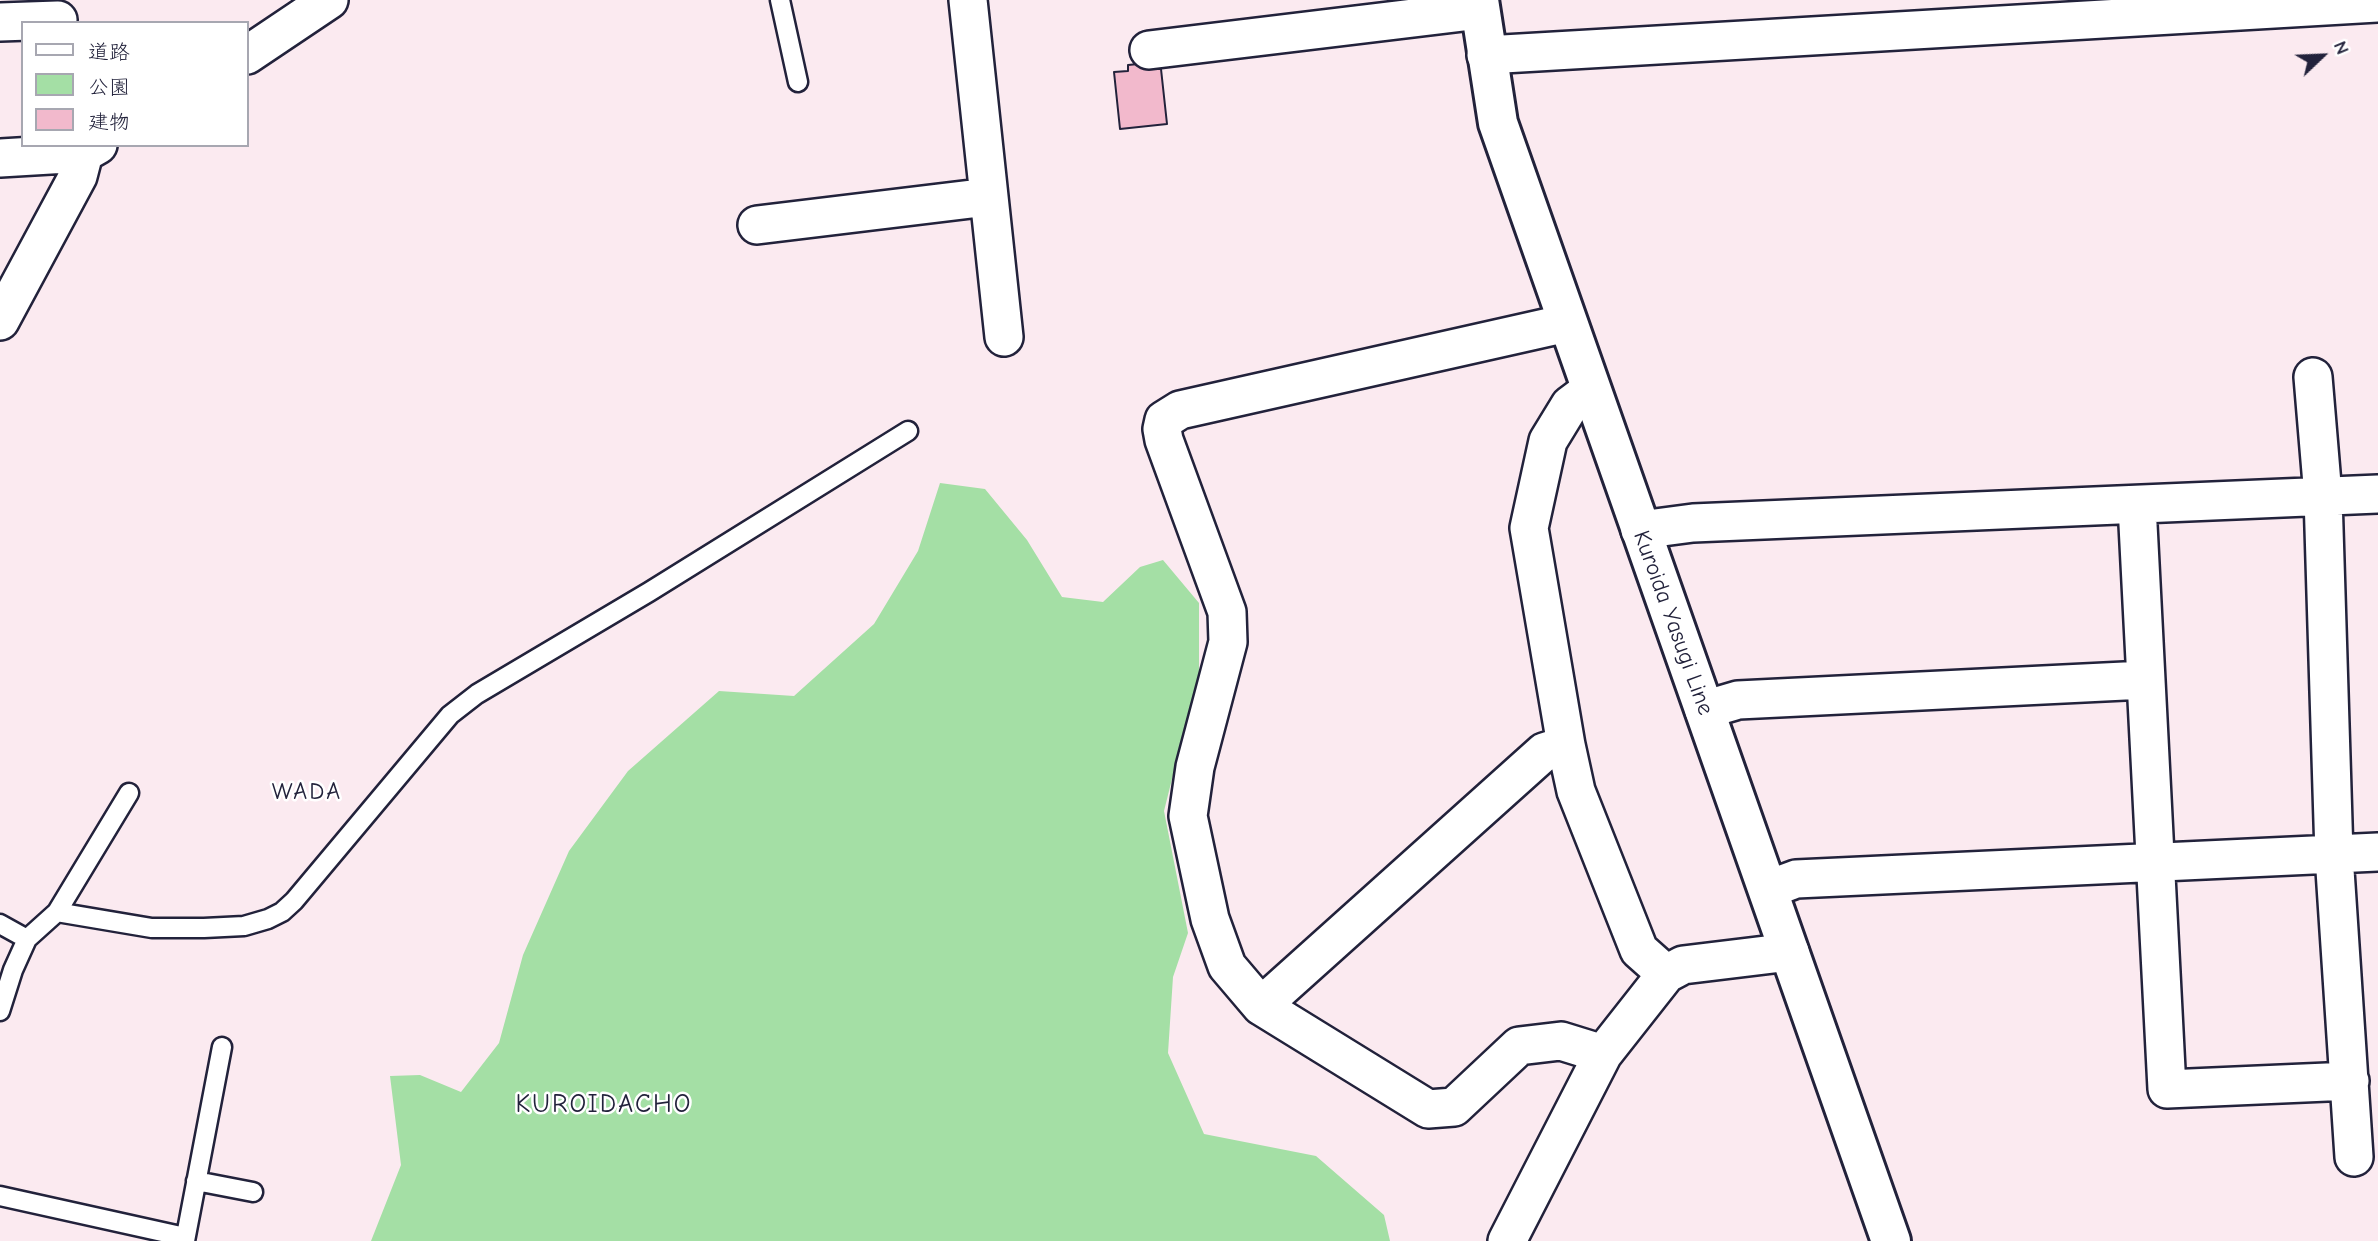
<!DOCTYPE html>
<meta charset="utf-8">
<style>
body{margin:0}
#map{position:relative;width:2378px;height:1241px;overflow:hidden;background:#fbeaf0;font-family:"Comic Neue","Klee One",sans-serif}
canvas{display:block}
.legend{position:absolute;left:21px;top:21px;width:228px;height:126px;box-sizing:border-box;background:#fff;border:2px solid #a7a7b1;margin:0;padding:9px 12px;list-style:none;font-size:21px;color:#22223b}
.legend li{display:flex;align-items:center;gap:14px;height:35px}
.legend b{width:35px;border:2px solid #a7a7b1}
.north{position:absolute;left:2287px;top:21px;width:70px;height:70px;-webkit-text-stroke:5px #fff;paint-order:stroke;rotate:67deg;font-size:19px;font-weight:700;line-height:28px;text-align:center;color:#22223b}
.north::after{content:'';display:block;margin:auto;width:24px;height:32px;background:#22223b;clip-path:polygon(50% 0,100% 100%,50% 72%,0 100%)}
</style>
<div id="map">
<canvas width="2378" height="1241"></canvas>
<ul class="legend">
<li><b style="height:9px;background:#fff"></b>道路</li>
<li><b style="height:19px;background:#a4dfa5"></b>公園</li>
<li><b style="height:19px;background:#f2b9cc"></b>建物</li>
</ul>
<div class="north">N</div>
</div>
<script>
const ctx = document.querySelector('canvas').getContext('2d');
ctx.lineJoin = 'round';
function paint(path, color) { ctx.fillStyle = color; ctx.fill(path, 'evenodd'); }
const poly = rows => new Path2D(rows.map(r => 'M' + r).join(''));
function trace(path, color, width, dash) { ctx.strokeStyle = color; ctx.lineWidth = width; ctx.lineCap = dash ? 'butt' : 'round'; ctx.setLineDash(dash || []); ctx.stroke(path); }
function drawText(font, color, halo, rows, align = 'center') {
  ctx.font = font + ' "Comic Neue",sans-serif'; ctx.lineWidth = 5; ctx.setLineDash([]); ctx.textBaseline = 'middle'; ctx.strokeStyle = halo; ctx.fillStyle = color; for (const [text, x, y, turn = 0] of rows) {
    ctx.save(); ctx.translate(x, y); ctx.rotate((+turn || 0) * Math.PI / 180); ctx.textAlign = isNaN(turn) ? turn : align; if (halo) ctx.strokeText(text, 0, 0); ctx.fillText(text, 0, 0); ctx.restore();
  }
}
const green = poly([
 [940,483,985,489,1027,540,1062,597,1103,602,1140,567,1163,560,1199,603,1199,687,1177,759,1164,811,1188,933,1173,977,1168,1053,1204,1134,1316,1156,1384,1215,1390,1241,371,1241,401,1165,390,1076,420,1075,461,1092,499,1043,523,955,569,851,628,771,719,691,794,696,874,624,918,551]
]);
const building = poly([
 [1149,63,1150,69,1161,69,1167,124,1120,129,1114,72,1128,71,1128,65,1149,63]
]);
const lane = poly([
 [780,0,798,82],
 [57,912,152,928,204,928,244,926,268,919,282,912,294,901,450,715,477,694,649,592,908,431],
 [0,924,27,939],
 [0,1011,13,970,27,939,57,912,129,793],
 [196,1181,253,1192],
 [0,1196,185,1237],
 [185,1241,222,1047]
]);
const street = poly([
 [968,0,1004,337],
 [0,22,58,20],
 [1149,50,1480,10],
 [247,55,329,0],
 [1486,55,2378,3],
 [0,158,84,153,98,145],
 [757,225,988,197],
 [0,321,78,176,84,153],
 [2313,377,2323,496,2334,855,2354,1157],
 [1590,390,1570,405,1548,441,1529,528,1566,745,1576,791,1639,950,1666,974],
 [2137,505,2167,1089,2350,1081],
 [1640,530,1693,523,2378,494],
 [1704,710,1738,700,2145,680],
 [1769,889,1796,879,2378,852],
 [1261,1006,1544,752,1566,745],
 [1603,1054,1666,974,1683,965,1790,952],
 [1507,1241,1603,1054,1561,1041,1519,1046,1454,1107,1428,1109,1261,1006,1227,966,1210,919,1188,816,1195,767,1228,642,1227,612,1164,440,1162,429,1164,420,1180,410,1567,323]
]);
const secondary = poly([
 [1479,0,1498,123,1891,1241]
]);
const streetNames = [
 ["Kuroida Yasugi Line",1673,623,70]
];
const neighbourhoodNames = [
 ["WADA",307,792]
];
const quarterNames = [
 ["KUROIDACHO",604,1105]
];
paint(green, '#a4dfa5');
paint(building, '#f2b9cc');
trace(building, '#22223b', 2);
trace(lane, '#22223b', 23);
trace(street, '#22223b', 42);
trace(secondary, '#22223b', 44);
trace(lane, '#fff', 18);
trace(street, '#fff', 37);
trace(secondary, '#fff', 38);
drawText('23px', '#22223b', '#fff', streetNames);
ctx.letterSpacing = '2px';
drawText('24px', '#22223b', '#fff', neighbourhoodNames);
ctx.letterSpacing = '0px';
ctx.letterSpacing = '2px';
drawText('26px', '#22223b', '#fff', quarterNames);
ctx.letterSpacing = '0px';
</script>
